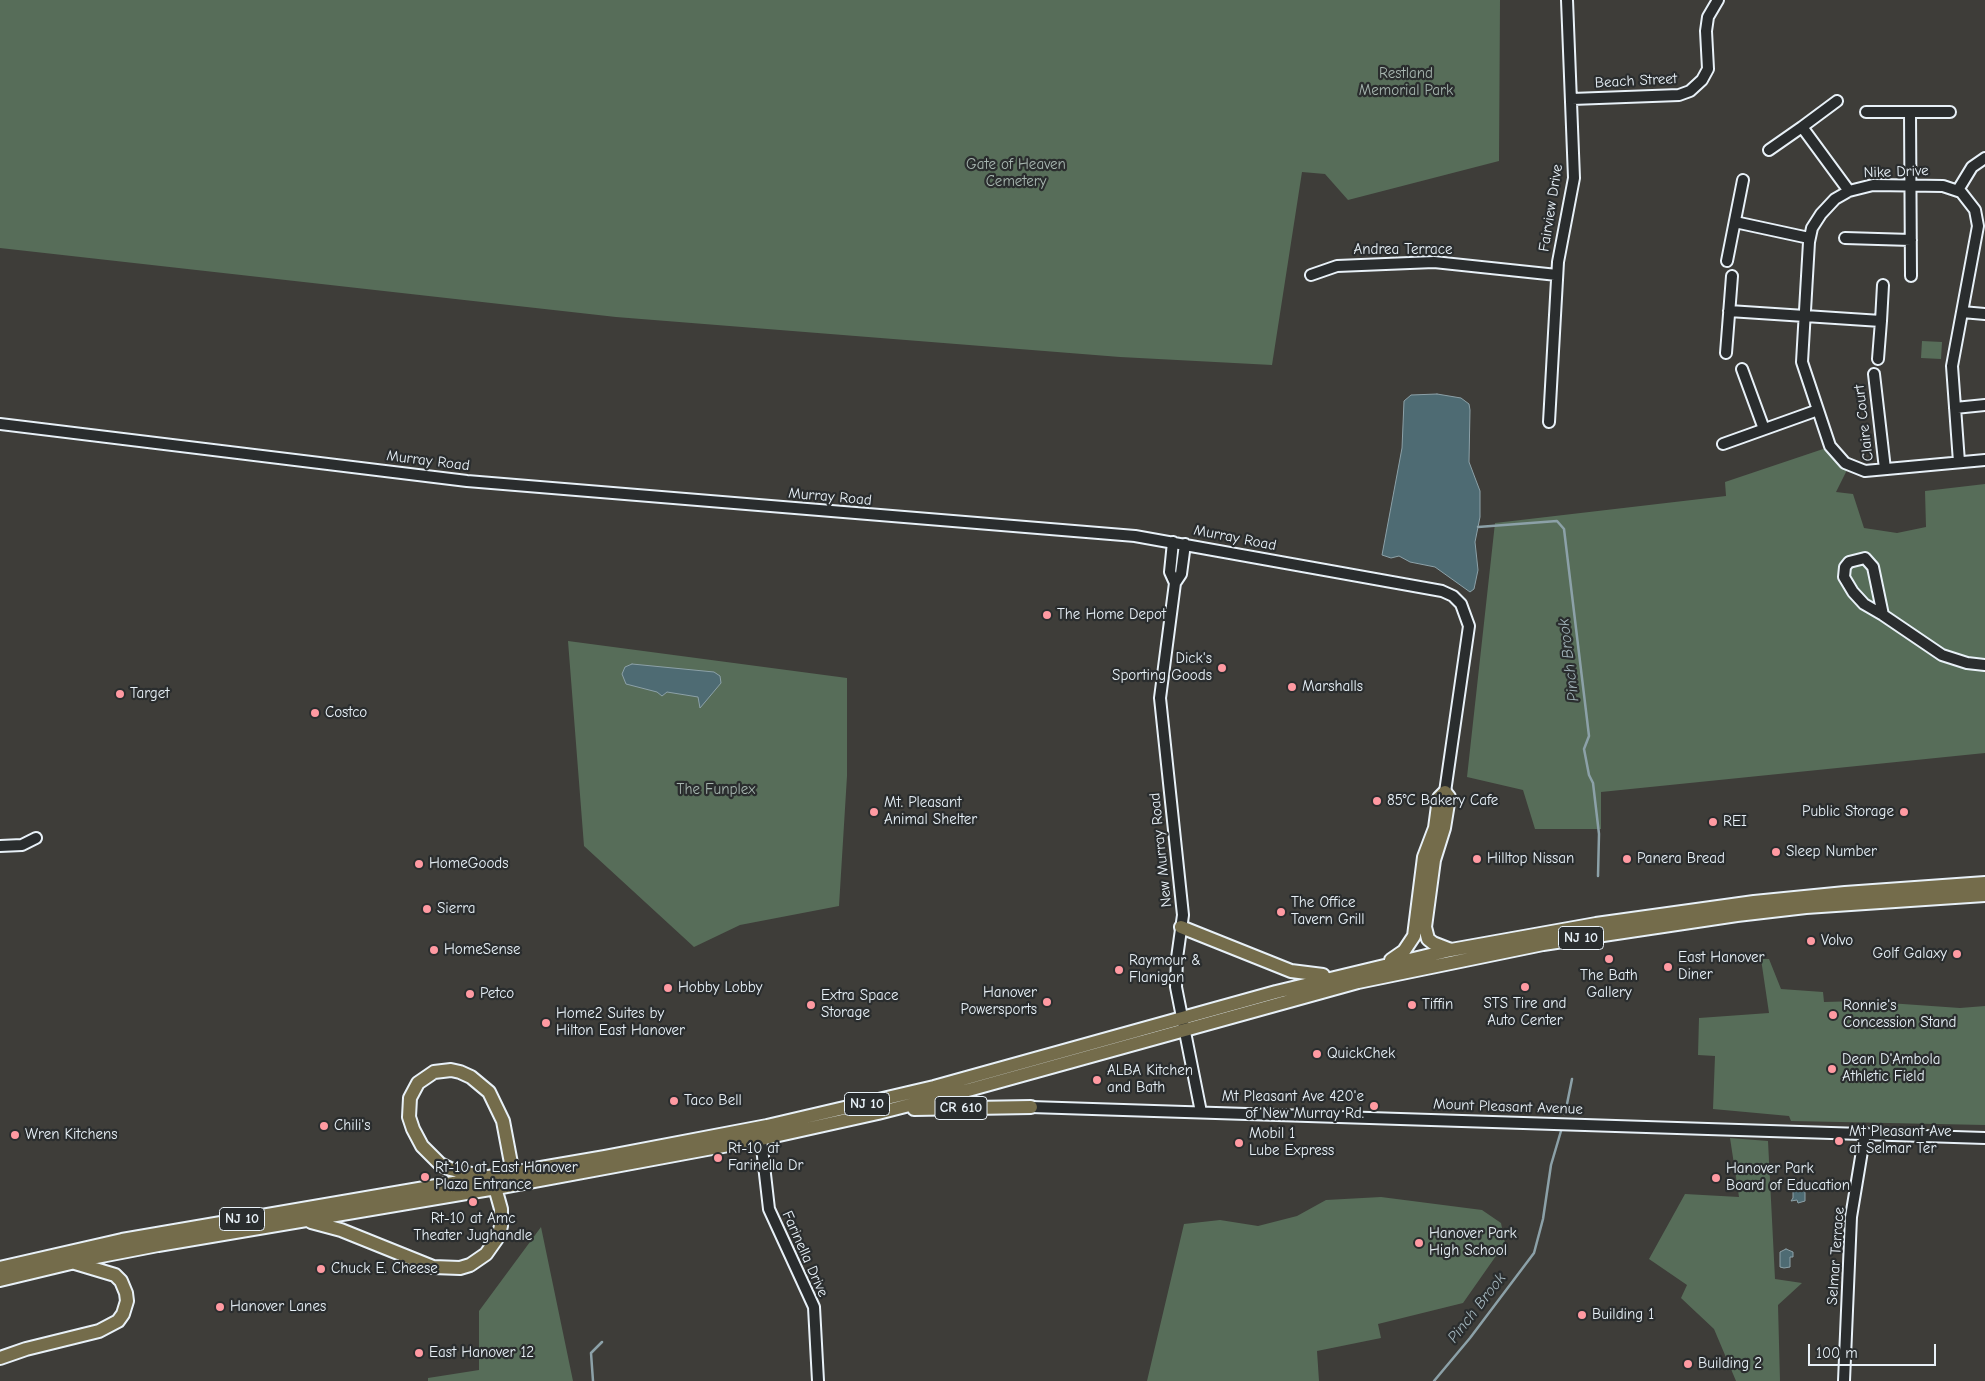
<!DOCTYPE html>
<meta charset="utf-8">
<style>
body{margin:0}
#map{position:relative;width:1985px;height:1381px;overflow:hidden;background:#3e3d39;font-family:"Comic Neue",sans-serif}
canvas{display:block}
.scale{position:absolute;left:1808px;top:1344px;width:128px;height:22px;box-sizing:border-box;border:2px solid #e8f1f8;border-top:0;padding-left:6px;font-size:15px;line-height:18px;white-space:nowrap;color:#e8f1f8;-webkit-text-stroke:4px #2a2d2e;paint-order:stroke}
</style>
<div id="map">
<canvas width="1985" height="1381"></canvas>
<div class="scale">100 m</div>
</div>
<script>
const ctx = document.querySelector('canvas').getContext('2d');
ctx.lineJoin = 'round';
function paint(path, color) { ctx.fillStyle = color; ctx.fill(path, 'evenodd'); }
const poly = rows => new Path2D(rows.map(r => 'M' + r).join(''));
function trace(path, color, width, dash) { ctx.strokeStyle = color; ctx.lineWidth = width; ctx.lineCap = dash ? 'butt' : 'round'; ctx.setLineDash(dash || []); ctx.stroke(path); }
function drawText(font, color, halo, rows, align = 'center') {
  ctx.font = font + ' "Comic Neue",sans-serif'; ctx.lineWidth = 4.5; ctx.setLineDash([]); ctx.textBaseline = 'middle'; ctx.strokeStyle = halo; ctx.fillStyle = color; for (const [text, x, y, turn = 0] of rows) {
    ctx.save(); ctx.translate(x, y); ctx.rotate((+turn || 0) * Math.PI / 180); ctx.textAlign = isNaN(turn) ? turn : align; if (halo) ctx.strokeText(text, 0, 0); ctx.fillText(text, 0, 0); ctx.restore();
  }
}
const green = poly([
 [0,0,1500,0,1499,161,1348,200,1325,174,1302,172,1272,365,1120,357,616,317,0,248],
 [1922,341,1942,342,1941,359,1921,358],
 [1832,446,1849,466,1836,492,1853,494,1864,528,1897,533,1926,527,1925,491,1985,484,1985,753,1601,792,1601,829,1535,829,1523,790,1467,777,1495,523,1726,496,1725,482],
 [568,641,847,678,847,776,839,906,740,925,694,947,584,846],
 [1761,959,1769,959,1781,989,1823,992,1824,1002,1860,1001,1960,1008,1985,1006,1985,1125,1791,1121,1789,1116,1713,1109,1715,1056,1698,1055,1699,1018,1769,1013],
 [1730,1138,1768,1141,1775,1279,1802,1283,1778,1305,1780,1381,1736,1381,1714,1329,1681,1298,1687,1285,1649,1259,1685,1194,1739,1197],
 [1381,1197,1482,1210,1501,1223,1505,1243,1463,1303,1378,1324,1381,1338,1317,1351,1319,1381,1147,1381,1184,1224,1220,1220,1258,1226,1297,1216,1326,1200],
 [541,1227,573,1381,428,1381,428,1378,479,1370,479,1311]
]);
const water = poly([
 [1437,394,1461,398,1469,404,1470,410,1469,462,1480,491,1480,517,1475,542,1478,570,1474,589,1470,592,1435,567,1410,562,1399,556,1391,558,1382,555,1402,448,1404,401,1411,395,1437,394],
 [632,664,714,672,720,676,721,683,700,708,698,697,667,692,662,696,657,692,626,684,622,674,625,667,632,664],
 [1793,1181,1805,1181,1805,1201,1798,1203,1797,1200,1791,1201,1793,1198,1793,1181],
 [1786,1249,1793,1252,1793,1257,1790,1257,1790,1267,1784,1268,1780,1267,1780,1252,1786,1249]
]);
const stream = poly([
 [1478,527,1557,521,1564,529,1589,736,1584,749,1589,775,1593,783,1599,834,1598,876],
 [1565,1114,1572,1079],
 [593,1381,591,1353,602,1342],
 [1434,1381,1470,1338,1534,1253,1543,1219,1551,1165,1561,1131]
]);
const minor = poly([
 [1572,99,1679,95,1690,91,1702,80,1708,69,1706,31,1708,17,1718,0],
 [1837,101,1802,127,1849,191],
 [1866,112,1910,112],
 [1769,150,1802,127],
 [1958,190,1972,167,1985,158],
 [1735,222,1809,238],
 [1845,238,1911,240],
 [1727,261,1743,180],
 [1311,275,1337,266,1434,262,1557,275],
 [1911,276,1910,112,1950,112],
 [1729,311,1881,321,1878,359],
 [1962,312,1985,314],
 [1881,321,1883,285],
 [1726,353,1732,276],
 [1742,369,1764,429],
 [1874,374,1885,469],
 [1955,408,1985,405],
 [1549,422,1558,262,1574,178,1567,0],
 [0,424,467,481,1135,536,1442,591,1453,596,1461,604,1469,626,1445,792],
 [1723,444,1818,410],
 [1959,462,1952,366,1978,226,1975,210,1961,192,1943,186,1873,185,1849,191,1835,199,1821,214,1812,228,1809,242,1802,362,1830,446,1845,463,1865,471,1985,460],
 [1173,542,1170,572,1175,583,1160,698,1183,915,1177,958,1176,987,1201,1112],
 [1865,558,1873,567,1883,615,1864,604,1853,592,1844,577,1845,567,1849,562,1865,558],
 [1175,583,1181,574,1185,544],
 [1883,615,1942,655,1967,663,1985,665],
 [0,846,22,845,36,838],
 [1031,1107,1985,1138],
 [761,1139,769,1209,814,1307,818,1381],
 [1844,1381,1851,1217,1865,1133]
]);
const major = poly([
 [1181,927,1291,971,1323,975],
 [1391,960,1404,951,1414,936,1424,857,1435,828,1439,798,1445,792,1449,797,1444,828,1434,860,1425,927,1428,939,1433,943,1451,950],
 [914,1109,1031,1107],
 [311,1222,341,1230,433,1267,460,1268,470,1265,486,1254,498,1237,501,1226,501,1209,494,1184,485,1177,450,1169,440,1164,422,1146,413,1129,409,1117,410,1098,418,1083,434,1072,451,1070,460,1072,471,1077,489,1092,503,1121,514,1179],
 [0,1268,122,1240,605,1157,767,1126,934,1087,1276,992,1451,950,1596,924,1754,902,1845,893,1985,883],
 [0,1280,96,1257,158,1245,496,1188,761,1139,878,1113,972,1089,1358,982,1543,944,1737,915,1806,907,1985,895],
 [0,1358,26,1349,99,1331,118,1321,123,1314,127,1301,126,1293,121,1281,115,1275,75,1263]
]);
const markers = [
 [1047,615,5,"#ff9aa2"],
 [1222,668,5,"#ff9aa2"],
 [1292,687,5,"#ff9aa2"],
 [120,694,5,"#ff9aa2"],
 [315,713,5,"#ff9aa2"],
 [1377,801,5,"#ff9aa2"],
 [874,812,5,"#ff9aa2"],
 [1904,812,5,"#ff9aa2"],
 [1713,822,5,"#ff9aa2"],
 [1776,852,5,"#ff9aa2"],
 [1477,859,5,"#ff9aa2"],
 [1627,859,5,"#ff9aa2"],
 [419,864,5,"#ff9aa2"],
 [427,909,5,"#ff9aa2"],
 [1281,912,5,"#ff9aa2"],
 [1811,941,5,"#ff9aa2"],
 [434,950,5,"#ff9aa2"],
 [1957,954,5,"#ff9aa2"],
 [1609,959,5,"#ff9aa2"],
 [1668,967,5,"#ff9aa2"],
 [1119,970,5,"#ff9aa2"],
 [1525,987,5,"#ff9aa2"],
 [668,988,5,"#ff9aa2"],
 [470,994,5,"#ff9aa2"],
 [1047,1002,5,"#ff9aa2"],
 [811,1005,5,"#ff9aa2"],
 [1412,1005,5,"#ff9aa2"],
 [1833,1015,5,"#ff9aa2"],
 [546,1023,5,"#ff9aa2"],
 [1317,1054,5,"#ff9aa2"],
 [1832,1069,5,"#ff9aa2"],
 [1097,1080,5,"#ff9aa2"],
 [674,1101,5,"#ff9aa2"],
 [1374,1106,5,"#ff9aa2"],
 [324,1126,5,"#ff9aa2"],
 [15,1135,5,"#ff9aa2"],
 [1839,1141,5,"#ff9aa2"],
 [1239,1143,5,"#ff9aa2"],
 [718,1158,5,"#ff9aa2"],
 [425,1177,5,"#ff9aa2"],
 [1716,1178,5,"#ff9aa2"],
 [473,1202,5,"#ff9aa2"],
 [1419,1243,5,"#ff9aa2"],
 [321,1269,5,"#ff9aa2"],
 [220,1307,5,"#ff9aa2"],
 [1582,1315,5,"#ff9aa2"],
 [419,1353,5,"#ff9aa2"],
 [1688,1364,5,"#ff9aa2"]
];
const shields = [
 [1581,938,45],
 [867,1104,45],
 [961,1108,52],
 [242,1219,45]
];
const shieldNames = [
 ["NJ 10",1581,938],
 ["NJ 10",867,1104],
 ["CR 610",961,1108],
 ["NJ 10",242,1219]
];
const parkNames = [
 ["Restland",1406,74],
 ["Memorial Park",1406,91],
 ["Gate of Heaven",1016,165],
 ["Cemetery",1016,182],
 ["The Funplex",716,790]
];
const streetNames = [
 ["Beach Street",1636,81,-3],
 ["Nike Drive",1896,172,-2],
 ["Fairview Drive",1551,208,-81],
 ["Andrea Terrace",1403,250],
 ["Claire Court",1864,423,-97],
 ["Murray Road",428,461,7],
 ["Murray Road",830,497,5],
 ["Murray Road",1235,538,11],
 ["New Murray Road",1161,850,-96],
 ["Mount Pleasant Avenue",1508,1107,2],
 ["Farinella Drive",805,1254,66],
 ["Selmar Terrace",1836,1256,-86]
];
const poiNames = [
 ["The Home Depot",1057,615],
 ["Dick's",1212,659,"right"],
 ["Sporting Goods",1212,676,"right"],
 ["Marshalls",1302,687],
 ["Target",130,694],
 ["Costco",325,713],
 ["85°C Bakery Cafe",1387,801],
 ["Mt. Pleasant",884,803],
 ["Animal Shelter",884,820],
 ["Public Storage",1894,812,"right"],
 ["REI",1723,822],
 ["Sleep Number",1786,852],
 ["Hilltop Nissan",1487,859],
 ["Panera Bread",1637,859],
 ["HomeGoods",429,864],
 ["The Office",1291,903],
 ["Tavern Grill",1291,920],
 ["Sierra",437,909],
 ["Volvo",1821,941],
 ["HomeSense",444,950],
 ["Golf Galaxy",1947,954,"right"],
 ["East Hanover",1678,958],
 ["Diner",1678,975],
 ["Raymour &",1129,961],
 ["Flanigan",1129,978],
 ["The Bath",1609,976,"center"],
 ["Gallery",1609,993,"center"],
 ["Hobby Lobby",678,988],
 ["Hanover",1037,993,"right"],
 ["Powersports",1037,1010,"right"],
 ["Petco",480,994],
 ["Extra Space",821,996],
 ["Storage",821,1013],
 ["STS Tire and",1525,1004,"center"],
 ["Auto Center",1525,1021,"center"],
 ["Tiffin",1422,1005],
 ["Ronnie's",1843,1006],
 ["Concession Stand",1843,1023],
 ["Home2 Suites by",556,1014],
 ["Hilton East Hanover",556,1031],
 ["QuickChek",1327,1054],
 ["Dean D'Ambola",1842,1060],
 ["Athletic Field",1842,1077],
 ["ALBA Kitchen",1107,1071],
 ["and Bath",1107,1088],
 ["Mt Pleasant Ave 420'e",1364,1097,"right"],
 ["of New Murray Rd.",1364,1114,"right"],
 ["Taco Bell",684,1101],
 ["Chili's",334,1126],
 ["Mt Pleasant Ave",1849,1132],
 ["at Selmar Ter",1849,1149],
 ["Mobil 1",1249,1134],
 ["Lube Express",1249,1151],
 ["Wren Kitchens",25,1135],
 ["Rt-10 at",728,1149],
 ["Farinella Dr",728,1166],
 ["Rt-10 at East Hanover",435,1168],
 ["Plaza Entrance",435,1185],
 ["Hanover Park",1726,1169],
 ["Board of Education",1726,1186],
 ["Rt-10 at Amc",473,1219,"center"],
 ["Theater Jughandle",473,1236,"center"],
 ["Hanover Park",1429,1234],
 ["High School",1429,1251],
 ["Chuck E. Cheese",331,1269],
 ["Hanover Lanes",230,1307],
 ["Building 1",1592,1315],
 ["East Hanover 12",429,1353],
 ["Building 2",1698,1364]
];
const waterNames = [
 ["Pinch Brook",1569,660,-97],
 ["Pinch Brook",1477,1308,-52]
];
paint(green, '#576d59');
paint(water, '#4e6b73');
trace(water, '#8ca1a8', 1);
trace(stream, '#8ca1a8', 2.5);
trace(minor, '#e8f1f8', 14);
trace(major, '#e8f1f8', 16);
trace(minor, '#2a2d2e', 10);
trace(major, '#746c4b', 12);
for (const [x, y, r, color] of markers) { const dot = new Path2D(); dot.arc(x, y, r, 0, 2 * Math.PI); ctx.fillStyle = color; ctx.fill(dot); trace(dot, '#2a2d2e', 2); }
for (const [x, y, w] of shields) { const box = new Path2D(); box.roundRect(x - w / 2, y - 11.5, w, 23, 4); ctx.fillStyle = '#2a2d2e'; ctx.fill(box); trace(box, '#e8f1f8', 1); }
drawText('bold 14px', '#e8f1f8', null, shieldNames);
drawText('15px', '#a7b6b0', '#2a2d2e', parkNames);
drawText('15px', '#e8f1f8', '#2a2d2e', streetNames);
drawText('15px', '#e8f1f8', '#2a2d2e', poiNames, 'left');
drawText('italic 16px', '#a3b5bc', '#2a2d2e', waterNames);
</script>
